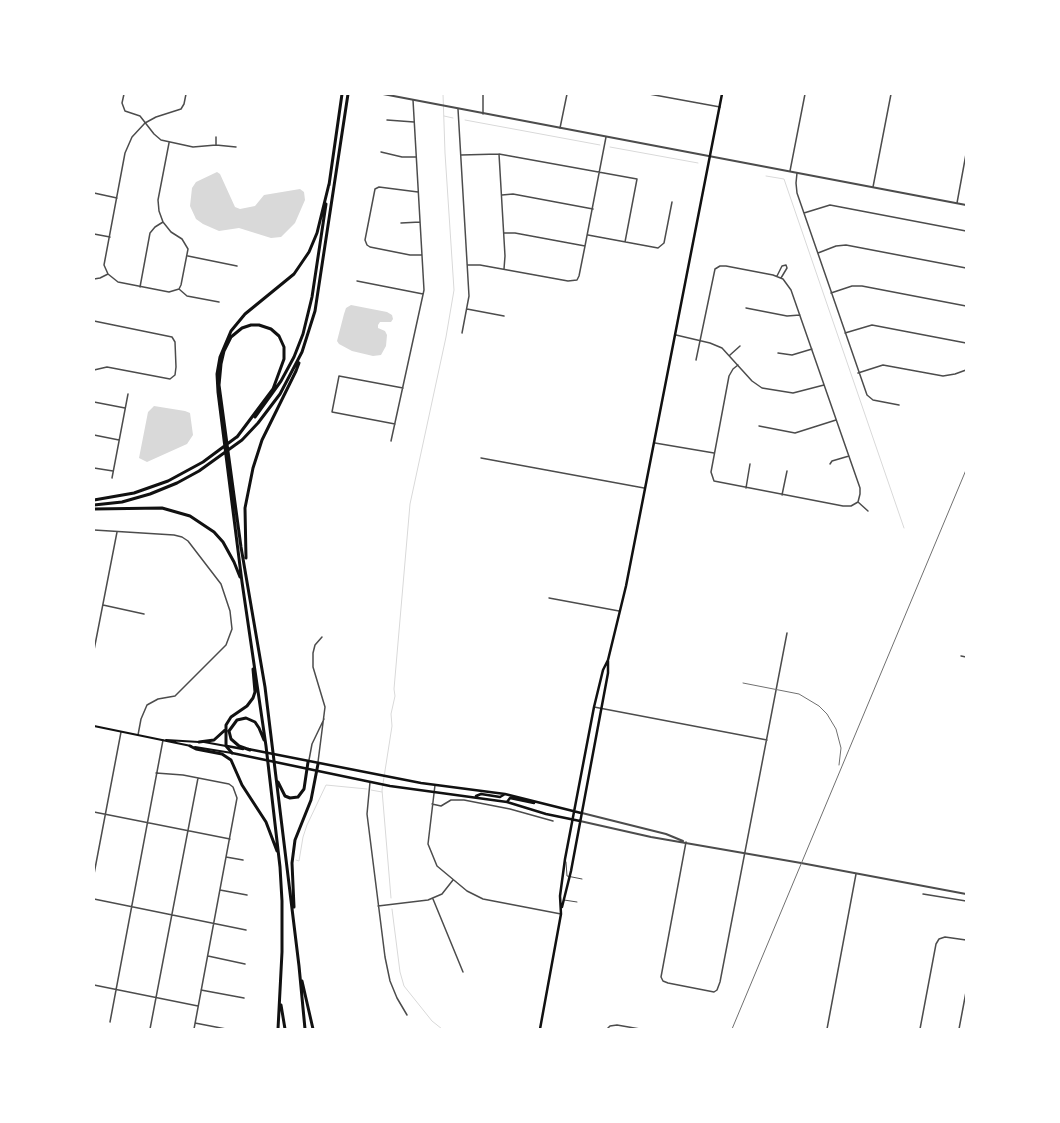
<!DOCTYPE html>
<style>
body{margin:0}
#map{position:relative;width:1060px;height:1123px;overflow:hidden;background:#fff;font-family:"Exo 2",sans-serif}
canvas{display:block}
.frame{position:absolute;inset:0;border:95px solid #fff;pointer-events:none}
</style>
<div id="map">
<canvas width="1060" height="1123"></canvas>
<div class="frame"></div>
</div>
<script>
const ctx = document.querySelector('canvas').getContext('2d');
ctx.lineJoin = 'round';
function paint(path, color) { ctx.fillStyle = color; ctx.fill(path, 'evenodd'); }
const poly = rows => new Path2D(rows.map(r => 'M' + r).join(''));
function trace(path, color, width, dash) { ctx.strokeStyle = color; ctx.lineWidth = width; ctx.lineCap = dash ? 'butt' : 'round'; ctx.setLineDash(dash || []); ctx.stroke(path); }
const water = poly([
 [217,172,220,174,235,207,240,209,255,206,264,195,300,189,304,192,305,200,295,223,281,237,271,238,239,228,219,231,203,224,196,219,190,206,192,188,196,182],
 [351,305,387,312,392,315,393,319,391,322,380,322,378,325,378,328,385,331,387,335,386,346,381,355,373,356,352,351,339,344,337,341,344,314,346,308],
 [154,406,185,411,190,413,193,435,187,444,147,462,139,458,148,412]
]);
const stream = poly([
 [444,116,453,118],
 [465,120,600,145],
 [610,147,698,163],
 [766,176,784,179,904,528],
 [371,790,382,792],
 [296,860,299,861,303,837,307,825,326,785,367,789],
 [391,898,382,790,392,726,391,714,395,696,394,689,410,504,446,337,454,290,445,153,443,94],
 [392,909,400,972,404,986,432,1021,442,1029]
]);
const service = poly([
 [566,862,567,876,582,879],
 [564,900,577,902]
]);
const minor = poly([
 [124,94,122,103,125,111,140,116,154,134,161,140,193,147,216,145,236,147],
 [649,94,720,107],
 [458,109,469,296,462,333],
 [483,114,483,94],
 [387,120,414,122],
 [560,128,567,94],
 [169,143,158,200,159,211,163,222,171,232,182,239,188,249,181,285,179,289],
 [216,145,216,137],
 [381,152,402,157,416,157],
 [499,154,505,256,504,269],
 [461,155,499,154,637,179,625,242],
 [790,171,805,94],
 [797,173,796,183,797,193,867,395,873,400,899,405],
 [873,187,891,94],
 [418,192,379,187,375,189,365,240,367,245,370,247,410,255,421,255],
 [94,193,117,198],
 [502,195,513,194,593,209],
 [957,203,966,154],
 [804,213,830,205,966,231],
 [401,223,420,222],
 [504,233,515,233,585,246],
 [94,234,110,237],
 [588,235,658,248,664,243,672,202],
 [818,253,836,246,846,245,966,268],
 [188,256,237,266],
 [467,265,480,265,568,281,577,280,579,276,585,246,606,137],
 [777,276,782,266,786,265,787,268,781,278],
 [94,279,100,278,108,274],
 [357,281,423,294],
 [140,287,150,233,155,227,163,222],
 [179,289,169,292,118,282,108,274,104,265,125,153,132,137,145,123,156,117,181,109,184,104,186,94],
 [179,289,187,296,219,302],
 [831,293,852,286,862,286,966,306],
 [746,308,787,316,800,315],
 [467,309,504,316],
 [94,321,172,337,175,342,176,367,175,375,170,379,107,367,94,370],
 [845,333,872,325,966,343],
 [676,335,710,343,722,348,752,381,762,388,793,393,824,385],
 [778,353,792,355,812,349],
 [730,355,740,346],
 [696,360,715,269,720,266,726,266,773,275,783,279,791,290,860,488,860,494,858,502],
 [738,365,733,369,729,376,711,472,714,481,843,506,851,506,858,502],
 [858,373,883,365,943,376,955,374,966,370],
 [94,402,125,408],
 [395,424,332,412,339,376,403,388],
 [759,426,795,433,836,420],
 [94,435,119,440],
 [391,441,424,290,413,100],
 [655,443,714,453],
 [481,458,644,488],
 [830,464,832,461,849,456],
 [94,468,113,471],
 [112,478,128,394],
 [746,488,750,464],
 [782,495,787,471],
 [858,502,868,511],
 [94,530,174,535,182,537,188,541,221,584,230,611,232,629,226,645,175,696,158,699,147,705,141,719,138,735],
 [549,598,619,611],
 [103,605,144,614],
 [94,650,117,532],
 [961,656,966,657],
 [594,707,767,740],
 [309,760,312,744,324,719],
 [318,762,325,707,313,667,313,653,315,645,322,637],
 [156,773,183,775,229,784,233,787,237,798,194,1029],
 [370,782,367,814,385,957,390,981,397,998,407,1015],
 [435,785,428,844,437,866,467,891,483,899,561,914],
 [432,804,441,806,451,800,464,800,510,809,553,821],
 [94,812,230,839],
 [686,842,661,977,663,981,668,983,714,992,717,990,720,982,787,633],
 [226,857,243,860],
 [94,874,121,732],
 [220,890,247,895],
 [923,894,966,901],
 [94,899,246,930],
 [433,899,463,972],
 [378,906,428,900,442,894,453,880],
 [208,956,245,964],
 [94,985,198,1006],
 [201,990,244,998],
 [110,1022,163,740],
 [195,1023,226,1029],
 [150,1029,198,778],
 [607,1029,610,1026,617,1025,640,1029],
 [827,1029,856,874],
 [920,1029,936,944,939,939,945,937,966,940],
 [959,1029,966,992]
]);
const tertiary = poly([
 [383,94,966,205],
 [582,813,666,834,683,841],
 [580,821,651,837,801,863,966,894]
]);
const secondary = poly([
 [94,726,191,746],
 [166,740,199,742],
 [204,742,226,746],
 [195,747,232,753]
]);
const primary = poly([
 [227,746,243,749],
 [248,749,421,783,505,794,581,813],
 [232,753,390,786,507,802,546,814,580,821],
 [476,796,481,794,500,797,505,794],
 [507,802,510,798,534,803],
 [562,907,571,871,608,673,608,661],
 [540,1029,561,914,560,896,565,859,594,707,603,670,608,660,626,586,722,94]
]);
const motorway = poly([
 [329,185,342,94],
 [255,417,281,381,294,357,303,334,312,297,326,204],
 [237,437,273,389,284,359,284,347,279,336,271,329,259,325,251,325,242,328,231,337,224,351,221,364,219,385,241,547,265,687,299,966,305,1029],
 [94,500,134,493,168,481,203,462,238,436],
 [94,505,122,502,150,494,177,483,199,471,242,440,258,423,280,394,302,352,315,311,348,94],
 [94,509,162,508,190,516,214,532,223,542,234,562,240,577],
 [246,558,245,508,253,468,262,440,296,371,299,363],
 [199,742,214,740,225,730],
 [190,746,196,749,222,754,231,760,242,785,266,822,277,851],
 [250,750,239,746,231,739,229,731,237,720,246,718,255,722,259,728,264,740],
 [232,753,226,746,226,725,231,717,247,706,253,698,255,692,253,669],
 [278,782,285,796,290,798,298,797,304,789,308,762],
 [294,907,292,863,295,840,311,800,318,764],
 [302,981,313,1029],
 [281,1005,285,1029],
 [278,1029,282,952,282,901,280,867,266,746,242,582,218,392,217,374,220,357,231,331,245,314,294,274,309,252,317,233,329,184]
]);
const rail = poly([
 [743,683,799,694,819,706,827,714,836,729,841,748,839,765],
 [732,1029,966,470]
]);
paint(water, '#d9d9d9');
trace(stream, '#d9d9d9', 1);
trace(service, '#4c4c4c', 1);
trace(minor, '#4c4c4c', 1.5);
trace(tertiary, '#4c4c4c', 2);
trace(secondary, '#111', 2);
trace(primary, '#111', 2.5);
trace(motorway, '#111', 3);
trace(rail, '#707070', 1);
</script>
